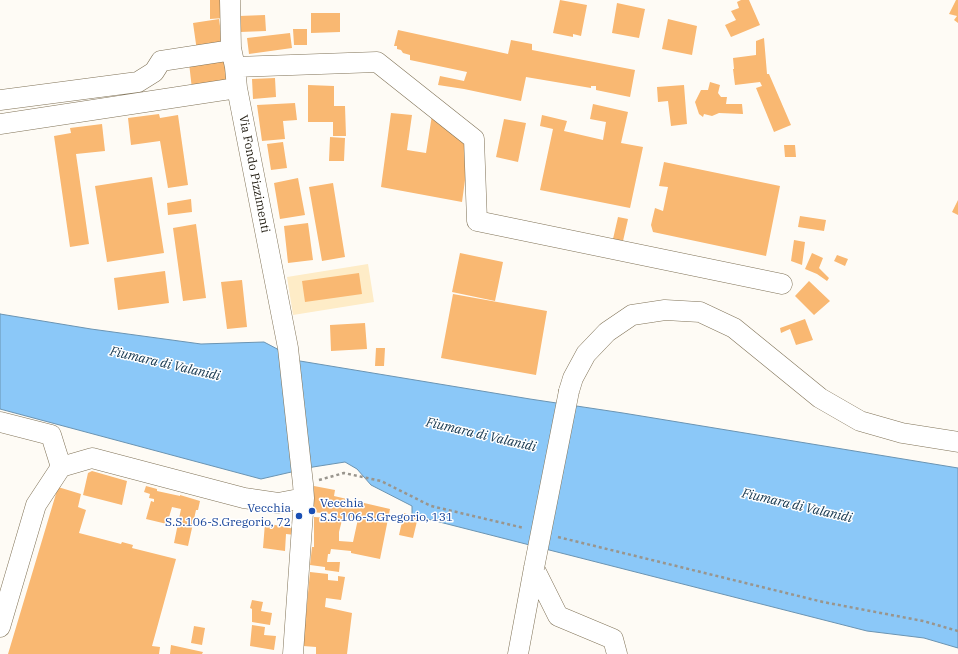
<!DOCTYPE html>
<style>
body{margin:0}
canvas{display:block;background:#fefbf5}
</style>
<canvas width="958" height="654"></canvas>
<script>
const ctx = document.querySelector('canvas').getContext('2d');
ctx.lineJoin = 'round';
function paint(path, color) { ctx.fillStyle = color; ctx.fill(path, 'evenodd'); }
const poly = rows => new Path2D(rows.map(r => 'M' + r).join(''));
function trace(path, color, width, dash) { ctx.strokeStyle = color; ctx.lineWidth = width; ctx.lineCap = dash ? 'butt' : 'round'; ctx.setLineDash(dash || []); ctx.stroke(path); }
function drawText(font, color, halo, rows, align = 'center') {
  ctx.font = font + ' "IBM Plex Serif",serif'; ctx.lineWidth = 3; ctx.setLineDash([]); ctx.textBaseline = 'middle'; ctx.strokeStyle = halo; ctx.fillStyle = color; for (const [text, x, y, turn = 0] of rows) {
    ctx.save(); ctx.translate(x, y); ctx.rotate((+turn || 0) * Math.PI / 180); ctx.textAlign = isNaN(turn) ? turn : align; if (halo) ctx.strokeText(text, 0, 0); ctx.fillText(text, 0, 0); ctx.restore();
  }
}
const built = poly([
 [368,264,374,302,293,315,287,277]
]);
const water = poly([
 [0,314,91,329,201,344,264,342,300,361,530,399,623,413,958,468,958,648,924,638,867,631,412,515,412,506,371,485,357,469,345,462,313,467,261,479,0,409,0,314]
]);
const building = poly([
 [210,0,224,0,224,18,210,19],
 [560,0,587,5,581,36,573,34,573,37,553,33],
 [741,0,749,0,760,25,731,37,725,25,736,20,731,11,739,8,737,2],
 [956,0,958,0,958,23,954,20,957,16,949,14],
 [617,3,645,9,639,38,612,33],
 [311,13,340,13,340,32,311,33],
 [265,15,266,31,240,32,239,16],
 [219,19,223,47,197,51,193,23],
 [668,19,697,26,692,55,662,49],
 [293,29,307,29,307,45,294,45],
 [398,30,508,54,511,40,532,44,532,50,635,70,630,97,596,90,596,86,591,86,591,88,526,77,521,101,464,89,438,85,440,76,464,81,467,72,410,60,410,55,403,53,401,50,397,49,397,46,394,46],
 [290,33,292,48,249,54,247,38],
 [764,38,767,74,769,74,791,125,774,132,756,88,762,86,760,82,735,85,733,69,734,69,733,58,756,55,756,41],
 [228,58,231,83,192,89,189,63],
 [275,78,276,97,253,99,252,79],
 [710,82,720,85,718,93,721,97,727,97,726,104,742,104,743,114,719,113,712,116,704,114,703,117,699,114,695,102,701,90,708,90],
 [308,85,334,86,334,106,345,106,346,136,333,136,333,122,308,122],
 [684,85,687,124,671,126,668,101,658,102,657,87],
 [295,103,297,120,283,121,285,139,262,141,257,105],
 [593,104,628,112,621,143,643,147,630,208,540,190,553,129,540,126,542,115,567,121,564,131,603,140,606,122,590,119],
 [391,113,412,115,407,150,426,153,432,115,470,144,462,202,381,187],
 [159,114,160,118,178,115,188,185,168,188,160,141,131,145,128,118],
 [504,119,526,123,518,162,496,157],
 [102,124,105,151,76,154,89,244,70,247,54,136,71,133,70,128],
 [330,137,345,138,344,161,329,161],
 [283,142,287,168,271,170,267,144],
 [784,145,795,145,796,157,785,157],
 [664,162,780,186,766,256,653,232,651,225,655,208,663,211,668,187,659,186],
 [152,177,164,253,107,262,95,186],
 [298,178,305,215,280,219,274,183],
 [333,183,345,257,322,261,309,187],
 [191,199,192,212,168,215,167,203],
 [958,200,958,215,952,212],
 [800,216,826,220,824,231,798,227],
 [618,217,628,219,623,241,613,239],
 [308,223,313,260,288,263,284,226],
 [196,224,206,298,183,301,173,228],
 [794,240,805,242,802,265,791,261],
 [460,253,503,262,495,301,452,292],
 [812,253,823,258,819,268,829,278,827,281,817,274,805,269],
 [837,255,848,259,845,266,834,261],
 [165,271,169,303,118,310,114,278],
 [359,273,362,294,305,302,302,281],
 [242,280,247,327,227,329,221,282],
 [809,281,830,301,814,315,795,296],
 [453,294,547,311,536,375,441,358],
 [805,319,813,340,796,345,790,329,781,333,780,328],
 [365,323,367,349,331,351,330,325],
 [376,348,385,348,384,366,375,366],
 [92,471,127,481,122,505,83,495,88,473],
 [146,486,157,489,157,491,180,496,180,495,200,501,198,510,196,510,188,546,174,543,181,509,172,507,167,524,146,519,151,501,154,502,154,499,149,498,150,494,144,492],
 [314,486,335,490,334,496,390,509,380,559,351,553,351,551,331,549,330,554,328,554,327,562,340,562,339,572,325,570,325,567,310,565,312,547,314,547,314,517,330,518,331,514,312,512],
 [343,516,358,519,353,542,339,541,339,532],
 [58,487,81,494,78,507,86,510,79,533,121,544,122,542,133,545,132,548,176,559,152,646,160,647,159,654,8,654],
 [404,513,418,517,413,538,399,535],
 [265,523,295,529,295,535,286,534,285,551,263,548],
 [310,572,328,574,328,580,338,581,338,576,345,577,341,600,326,598,325,607,352,613,347,654,316,654,316,647,303,646],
 [252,600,263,602,261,611,272,613,270,625,252,622,252,609,250,608],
 [252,625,265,627,264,635,276,636,274,650,250,646],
 [194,626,205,628,202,645,191,643],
 [171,645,203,652,202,654,170,654]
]);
const path = poly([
 [319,480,344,473,381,481,431,506,524,528],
 [558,537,823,602,923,621,958,631]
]);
const minor = poly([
 [230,0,231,48,235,67,237,88,288,348,303,484,304,498,293,654],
 [235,67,377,62,474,139,477,221,782,284],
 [0,100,138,82,154,72,161,61,226,51,231,48],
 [0,124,237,88],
 [569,391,573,378,586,354,607,332,632,315,665,310,700,312,734,328,820,398,860,421,902,433,958,442],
 [0,422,51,435,61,467],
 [61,467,92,458,244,498,278,503,304,498],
 [534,568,558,616,613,639,617,654],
 [0,627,36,505,61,467],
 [518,654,534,568]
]);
const minorBridge = poly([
 [534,568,569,391]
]);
const markers = [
 [312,511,4,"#1a4fb4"],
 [299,516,4,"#1a4fb4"]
];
const streetNames = [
 ["Via Fondo Pizzimenti",254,174,79]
];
const transitNames = [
 ["Vecchia",320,504],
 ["S.S.106-S.Gregorio, 131",320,518],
 ["Vecchia",291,509,"right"],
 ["S.S.106-S.Gregorio, 72",291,523,"right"]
];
const waterNames = [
 ["Fiumara di Valanidi",165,364,13],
 ["Fiumara di Valanidi",481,435,13],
 ["Fiumara di Valanidi",797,506,13]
];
paint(built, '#feecc7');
paint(water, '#8bc8f8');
trace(water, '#6b94b2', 1);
paint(building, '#f9b872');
trace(minor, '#807358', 21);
trace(path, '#99958d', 2.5, [3, 3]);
trace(minor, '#fff', 20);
trace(minorBridge, '#807358', 21, []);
trace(minorBridge, '#fff', 20);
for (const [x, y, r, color] of markers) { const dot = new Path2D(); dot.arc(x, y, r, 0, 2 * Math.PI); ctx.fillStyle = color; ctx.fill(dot); trace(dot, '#fff', 1.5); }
drawText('12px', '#201b10', '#fff', streetNames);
drawText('12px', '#164399', '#fff', transitNames, 'left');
drawText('italic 13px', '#13354d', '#fff', waterNames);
</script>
